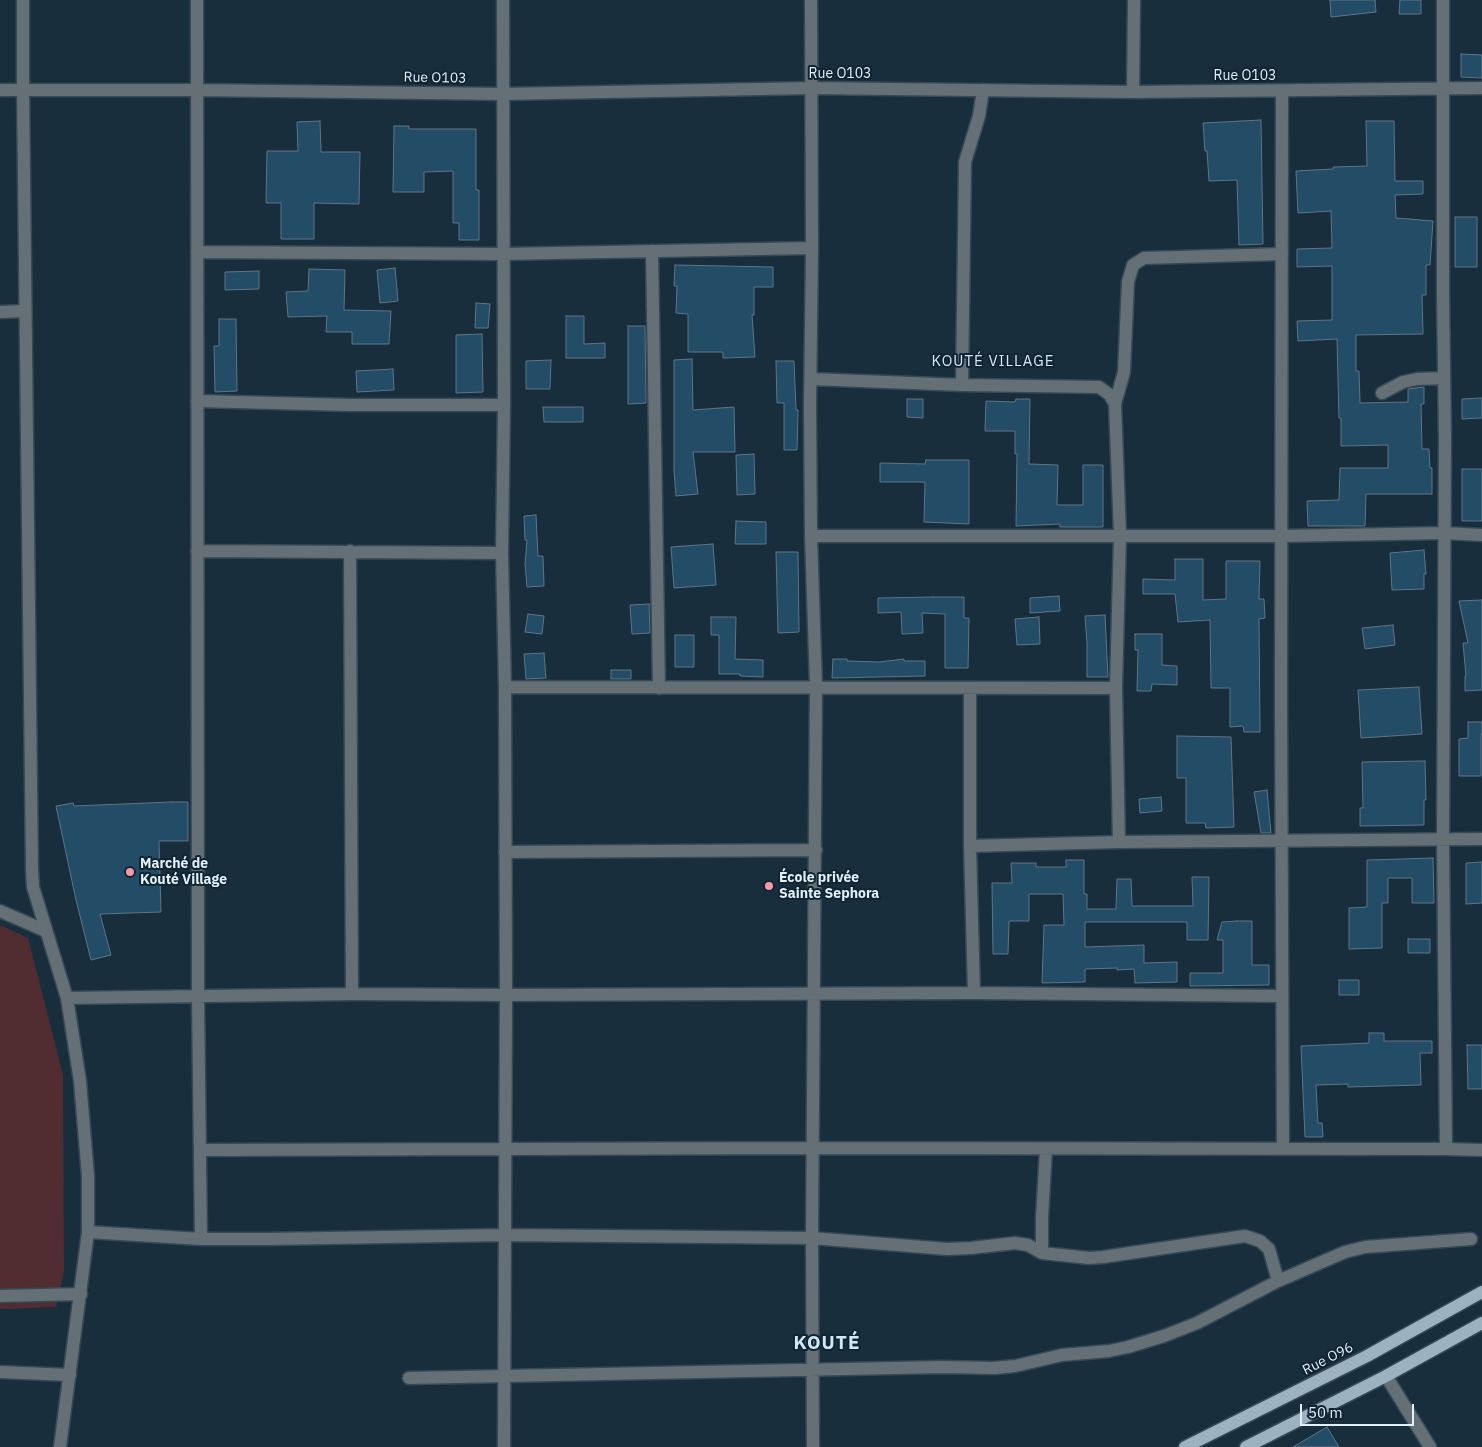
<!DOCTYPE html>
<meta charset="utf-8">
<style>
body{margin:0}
#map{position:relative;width:1482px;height:1447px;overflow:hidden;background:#192e3c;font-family:"IBM Plex Sans",sans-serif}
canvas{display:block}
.scale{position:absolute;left:1300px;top:1404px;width:114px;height:22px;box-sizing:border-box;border:2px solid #e3f0f9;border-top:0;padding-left:6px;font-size:15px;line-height:18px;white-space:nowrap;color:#e3f0f9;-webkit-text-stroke:4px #102432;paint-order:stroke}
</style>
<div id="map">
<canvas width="1482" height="1447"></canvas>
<div class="scale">50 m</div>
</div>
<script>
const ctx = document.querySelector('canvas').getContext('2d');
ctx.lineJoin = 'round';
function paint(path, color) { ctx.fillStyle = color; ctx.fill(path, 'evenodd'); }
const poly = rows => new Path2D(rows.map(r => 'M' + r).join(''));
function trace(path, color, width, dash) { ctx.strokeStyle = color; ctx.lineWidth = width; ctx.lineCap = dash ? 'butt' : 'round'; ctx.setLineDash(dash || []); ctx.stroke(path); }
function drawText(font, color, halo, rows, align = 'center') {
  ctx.font = font + ' "IBM Plex Sans",sans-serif'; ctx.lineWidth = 4; ctx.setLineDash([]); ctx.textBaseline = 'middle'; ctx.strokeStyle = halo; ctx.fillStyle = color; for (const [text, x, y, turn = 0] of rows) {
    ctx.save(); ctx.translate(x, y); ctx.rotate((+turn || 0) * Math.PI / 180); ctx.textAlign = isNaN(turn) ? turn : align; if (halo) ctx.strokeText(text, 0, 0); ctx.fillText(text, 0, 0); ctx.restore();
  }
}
const green = poly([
 [0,925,28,938,63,1075,64,1271,56,1307,0,1309]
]);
const building = poly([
 [1330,0,1375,0,1376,12,1331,17,1330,0],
 [1400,0,1421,0,1421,14,1399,14,1400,0],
 [1461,54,1482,55,1482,78,1461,77,1461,54],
 [1261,120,1263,244,1239,245,1237,180,1209,181,1207,151,1205,151,1203,123,1261,120],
 [320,121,321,152,360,152,359,204,314,203,314,239,281,239,281,203,266,203,267,151,298,151,297,122,320,121],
 [1366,121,1394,121,1395,181,1423,181,1423,194,1395,195,1396,218,1433,221,1430,265,1426,265,1426,295,1422,295,1423,334,1356,335,1356,371,1359,371,1360,403,1408,402,1408,389,1424,387,1424,404,1421,404,1422,449,1429,449,1430,468,1432,468,1432,494,1366,494,1365,526,1308,526,1307,501,1339,500,1340,468,1388,468,1388,445,1341,446,1341,418,1339,418,1337,339,1298,341,1297,321,1332,320,1332,266,1297,267,1297,249,1332,248,1331,211,1298,213,1296,171,1333,169,1333,167,1367,166,1366,121],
 [394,126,409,126,409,129,476,129,476,190,479,190,479,240,459,240,459,223,453,223,453,171,424,172,424,192,393,192,394,126],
 [1455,217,1477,217,1477,267,1455,267,1455,217],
 [675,265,773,267,773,287,754,287,754,315,752,315,755,357,723,358,723,352,688,352,688,314,676,313,677,286,674,286,675,265],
 [395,268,398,301,380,303,377,270,395,268],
 [309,269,345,270,344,310,391,311,389,344,352,344,352,332,326,332,327,316,288,317,286,292,308,291,309,269],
 [259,271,259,289,225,290,225,272,259,271],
 [476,303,490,304,488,328,475,328,476,303],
 [566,316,584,316,584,344,605,343,605,358,566,358,566,316],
 [219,319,236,319,237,391,215,392,214,346,219,346,219,319],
 [628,326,645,326,646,403,628,404,628,326],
 [482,334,483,392,456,393,456,335,482,334],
 [692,359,693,410,734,407,735,452,693,452,698,494,676,496,674,471,674,360,692,359],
 [551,360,550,389,526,389,526,361,551,360],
 [776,361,794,361,796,410,798,410,797,450,784,450,784,403,777,403,776,361],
 [393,369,394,390,357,392,356,371,393,369],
 [1482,398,1482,418,1462,419,1462,399,1482,398],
 [907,399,923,399,923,418,907,417,907,399],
 [1016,399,1030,399,1029,464,1058,465,1057,505,1083,505,1083,465,1103,465,1103,527,1060,527,1060,524,1016,526,1017,454,1015,454,1015,431,985,431,986,401,1015,402,1016,399],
 [543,407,583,407,583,422,544,422,543,407],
 [754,454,755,494,737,495,736,455,754,454],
 [926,460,969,460,969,524,924,522,925,482,880,482,880,463,925,464,926,460],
 [1462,469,1482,469,1482,521,1462,521,1462,469],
 [536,515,538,556,543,556,544,586,527,587,525,564,527,540,525,540,524,516,536,515],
 [736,521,766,522,766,544,735,544,736,521],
 [713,544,716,585,674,588,671,547,713,544],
 [1424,550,1426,574,1424,574,1424,589,1392,590,1390,553,1424,550],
 [776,552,798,552,799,632,778,633,776,552],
 [1175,559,1203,559,1203,600,1226,599,1226,561,1260,561,1259,599,1264,599,1265,618,1259,619,1260,732,1244,732,1243,726,1230,727,1230,688,1211,688,1210,620,1178,622,1175,594,1143,594,1143,579,1175,580,1175,559],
 [1059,596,1060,611,1030,613,1030,598,1059,596],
 [933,597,964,597,964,618,969,618,968,668,945,668,945,614,922,613,923,633,902,634,901,612,878,613,878,598,933,597],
 [1482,600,1482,690,1465,691,1465,676,1466,676,1463,643,1468,643,1459,601,1482,600],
 [649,604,650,633,632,634,630,605,649,604],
 [528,614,544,616,542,634,525,632,528,614],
 [1105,615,1108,677,1087,677,1087,643,1085,616,1105,615],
 [711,617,736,617,735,659,763,660,763,677,740,676,740,674,719,674,719,635,711,635,711,617],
 [1039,617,1040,644,1017,645,1015,619,1039,617],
 [1393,625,1395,645,1365,649,1362,628,1393,625],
 [1135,634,1162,634,1162,665,1177,666,1177,685,1152,684,1151,691,1137,691,1138,650,1135,650,1135,634],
 [675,635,694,635,694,667,675,667,675,635],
 [544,653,546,678,526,679,524,654,544,653],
 [833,659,847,659,847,661,879,662,904,659,904,661,925,661,925,676,832,678,833,659],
 [611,670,631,670,631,679,611,679,611,670],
 [1419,687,1422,734,1361,738,1358,690,1419,687],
 [1468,722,1482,722,1482,734,1481,734,1481,776,1459,776,1459,739,1468,738,1468,722],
 [1177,736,1231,737,1234,827,1206,828,1205,823,1186,823,1186,778,1177,778,1177,736],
 [1425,761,1426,800,1424,800,1424,825,1360,826,1360,808,1363,808,1362,762,1425,761],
 [1267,790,1271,833,1261,833,1254,792,1267,790],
 [1161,797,1162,811,1140,813,1139,799,1161,797],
 [172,802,188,802,188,841,159,841,161,912,100,914,111,955,91,960,76,900,56,806,73,803,74,806,172,802],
 [1433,858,1434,903,1412,903,1412,878,1388,878,1388,903,1382,903,1382,948,1349,949,1349,908,1367,907,1367,860,1433,858],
 [1066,860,1084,860,1084,894,1087,894,1087,909,1116,909,1117,879,1131,879,1132,906,1193,906,1192,877,1209,877,1208,940,1187,940,1187,922,1085,922,1085,947,1144,945,1144,963,1177,962,1177,982,1135,983,1134,969,1117,970,1117,968,1085,969,1085,982,1042,983,1044,925,1064,925,1063,894,1029,894,1029,921,1009,921,1008,954,993,954,992,883,1012,883,1011,863,1036,863,1036,867,1066,867,1066,860],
 [1482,862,1482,903,1466,904,1466,863,1482,862],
 [1237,921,1252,921,1252,965,1269,965,1269,985,1190,986,1190,973,1223,973,1223,940,1217,940,1222,922,1237,921],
 [1408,939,1430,939,1430,953,1408,953,1408,939],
 [1339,980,1359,980,1359,995,1339,995,1339,980],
 [1369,1033,1384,1033,1384,1041,1432,1041,1432,1053,1420,1053,1421,1085,1348,1087,1348,1084,1316,1085,1318,1123,1322,1123,1323,1137,1305,1137,1301,1046,1369,1043,1369,1033],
 [1467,1045,1482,1045,1482,1089,1468,1089,1467,1045],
 [1327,1427,1339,1447,1293,1447,1327,1427]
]);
const minor = poly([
 [23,0,23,90,32,870,33,887,67,998,80,1081,88,1176,88,1232,60,1447],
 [197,0,198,996,201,1239],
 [503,0,504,405,502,553,505,687,506,995,504,1447],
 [811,0,812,248,810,406,811,536,816,686,812,1238,813,1447],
 [1443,0,1443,297,1445,438,1443,838,1446,1149],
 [0,90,197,90,503,94,811,88,1133,92,1482,88],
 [1282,91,1281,701,1283,1148],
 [1133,92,1134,0],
 [652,251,659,688],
 [197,252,503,254,812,248],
 [0,312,25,311],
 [962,385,965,162,979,116,983,90],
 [1382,393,1403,382,1417,379,1444,378],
 [197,401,350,405,504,405],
 [1115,404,1124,372,1128,282,1133,265,1144,258,1282,254],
 [811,536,1281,536,1444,533,1482,535],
 [197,551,502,553],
 [350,551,352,994],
 [505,687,1116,688,1120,535,1115,404,1110,395,1099,387,962,385,811,379],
 [970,688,970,846,974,993],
 [1116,688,1119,842],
 [970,846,1119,842,1482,839],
 [505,852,816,850],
 [0,911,46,931],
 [67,998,352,994,506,995,974,993,1282,996],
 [201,1150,812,1148,1446,1149,1482,1150],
 [88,1232,201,1239,268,1239,505,1235,812,1238,947,1249,971,1248,1015,1243,1028,1245,1042,1253],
 [1278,1281,1345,1252,1365,1247,1471,1239],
 [0,1296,81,1294],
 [0,1372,70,1375],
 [1386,1376,1430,1447],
 [409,1378,942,1367,994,1368,1015,1366,1062,1355,1109,1351,1128,1347,1164,1336,1197,1323,1278,1281,1269,1249,1260,1241,1245,1236,1103,1257,1089,1258,1042,1253,1042,1217,1046,1149]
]);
const major = poly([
 [1185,1447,1367,1356,1482,1292],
 [1246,1447,1386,1376,1482,1323]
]);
const markers = [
 [130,872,5,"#f49aa5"],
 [769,886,5,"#f49aa5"]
];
const streetNames = [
 ["Rue O103",840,74],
 ["Rue O103",1245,76],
 ["Rue O103",435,78,1],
 ["Rue O96",1328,1359,-27]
];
const poiNames = [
 ["Marché de",140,864],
 ["Kouté Village",140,880],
 ["École privée",779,878],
 ["Sainte Sephora",779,894]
];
const neighbourhoodNames = [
 ["KOUTÉ VILLAGE",993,362]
];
const districtNames = [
 ["KOUTÉ",827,1344]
];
paint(green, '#512d32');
paint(building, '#234c67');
trace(building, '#5e7586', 1);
trace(minor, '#354956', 15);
trace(major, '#354956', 15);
trace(minor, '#656f76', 12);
trace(major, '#9db2c1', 12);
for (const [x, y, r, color] of markers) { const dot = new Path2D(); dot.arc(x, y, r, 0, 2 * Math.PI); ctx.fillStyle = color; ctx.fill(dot); trace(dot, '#102432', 2); }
drawText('14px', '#e3f0f9', '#102432', streetNames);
drawText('bold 14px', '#e3f0f9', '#102432', poiNames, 'left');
ctx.letterSpacing = '1px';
drawText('15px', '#cee7fa', '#102432', neighbourhoodNames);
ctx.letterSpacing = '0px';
ctx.letterSpacing = '1px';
drawText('bold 19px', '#cee7fa', '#102432', districtNames);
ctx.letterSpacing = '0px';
</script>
